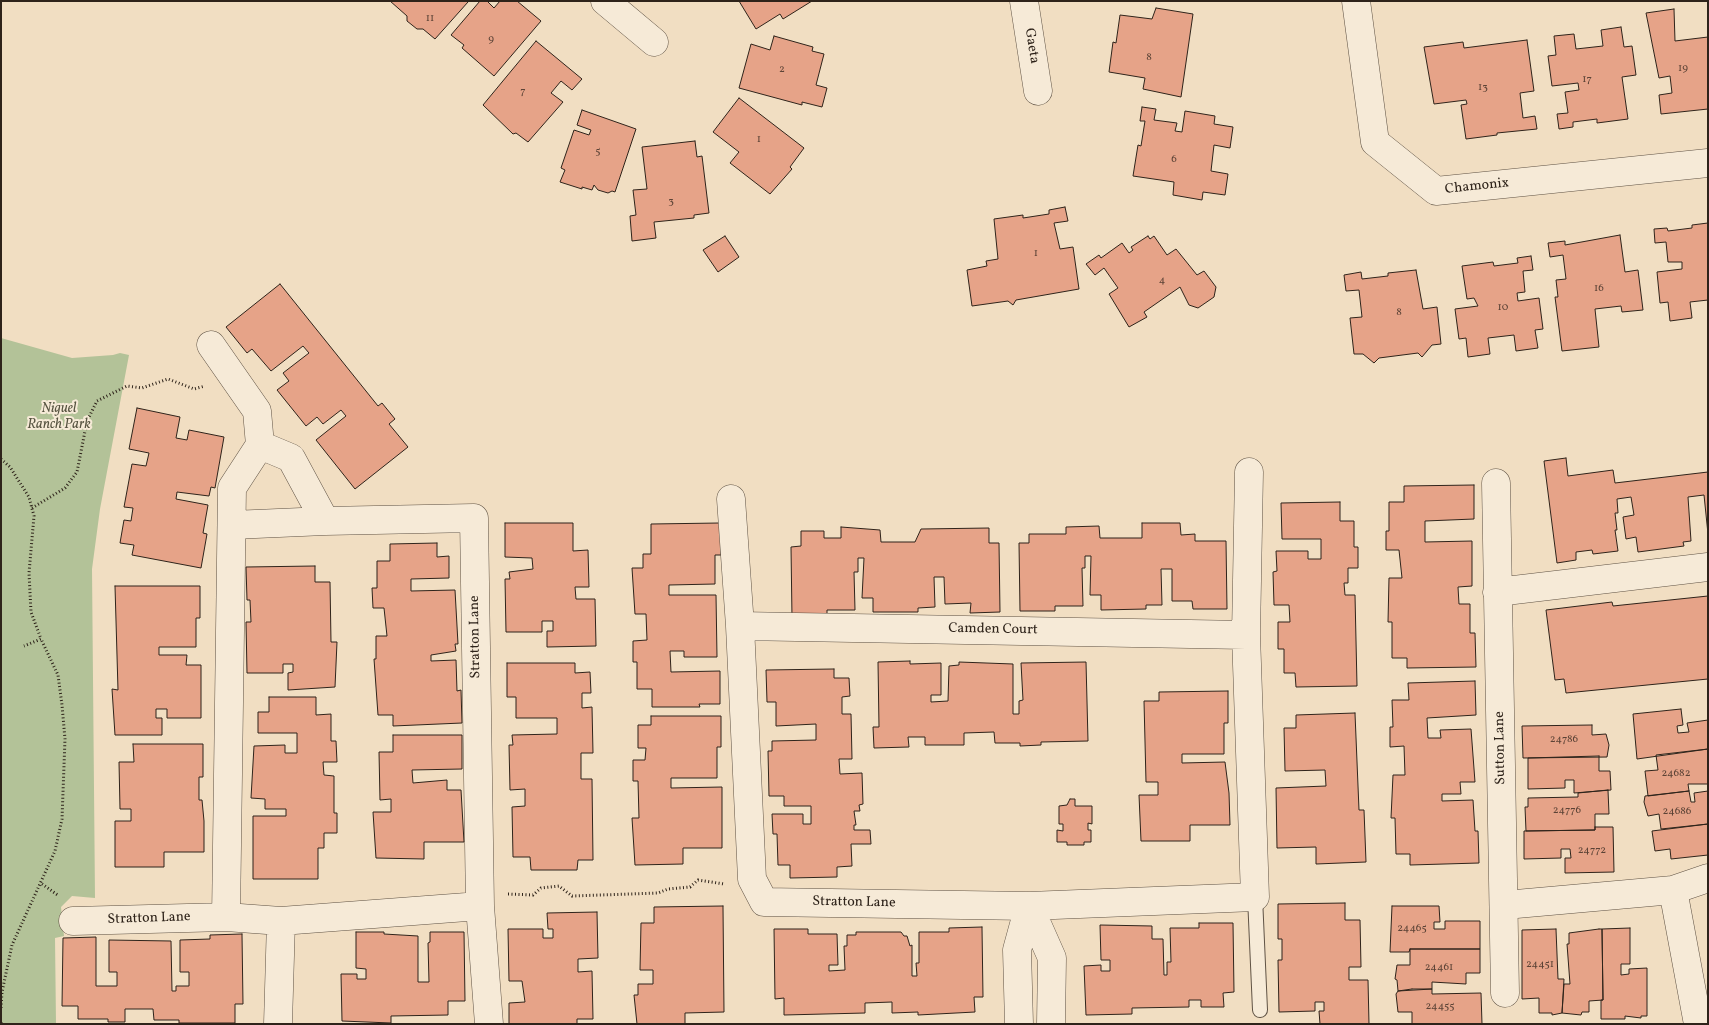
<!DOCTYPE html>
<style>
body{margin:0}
#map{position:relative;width:1709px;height:1025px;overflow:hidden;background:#f1dec2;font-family:Vollkorn,serif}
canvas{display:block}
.frame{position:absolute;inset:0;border:2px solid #2e231a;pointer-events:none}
</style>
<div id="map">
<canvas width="1709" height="1025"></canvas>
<div class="frame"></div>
</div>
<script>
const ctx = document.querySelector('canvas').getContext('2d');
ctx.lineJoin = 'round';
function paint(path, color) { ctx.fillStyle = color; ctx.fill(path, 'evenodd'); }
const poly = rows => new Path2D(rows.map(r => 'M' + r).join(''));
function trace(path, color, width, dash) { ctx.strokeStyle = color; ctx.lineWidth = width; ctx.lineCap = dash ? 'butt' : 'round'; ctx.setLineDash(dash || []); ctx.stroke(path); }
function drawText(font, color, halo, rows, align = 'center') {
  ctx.font = font + ' Vollkorn,serif'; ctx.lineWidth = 4; ctx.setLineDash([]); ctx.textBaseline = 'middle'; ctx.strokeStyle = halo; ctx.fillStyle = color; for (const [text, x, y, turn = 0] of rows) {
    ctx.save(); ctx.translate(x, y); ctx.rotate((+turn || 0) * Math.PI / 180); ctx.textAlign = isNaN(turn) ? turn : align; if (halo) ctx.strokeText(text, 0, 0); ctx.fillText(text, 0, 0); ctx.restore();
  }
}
const green = poly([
 [1,338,72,358,113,355,120,353,129,355,100,509,92,569,95,898,72,896,61,907,64,936,55,938,56,1024,1,1024]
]);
const building = poly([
 [390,1,467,1,468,2,435,39,423,29,417,29,407,21,407,16,390,1],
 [480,1,487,1,494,8,500,1,517,1,541,21,494,76,462,48,464,45,451,35,480,1],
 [739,1,812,1,783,19,780,14,756,29,739,1],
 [1156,8,1193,14,1181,97,1143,89,1145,78,1109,72,1113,42,1116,43,1120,15,1152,19,1156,8],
 [1674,9,1675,41,1708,37,1708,109,1661,114,1659,95,1672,93,1670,76,1659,78,1646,13,1674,9],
 [1621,27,1624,47,1632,46,1636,75,1622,77,1628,119,1597,123,1597,119,1573,122,1573,127,1559,129,1557,114,1568,113,1565,92,1579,90,1578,83,1552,86,1548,56,1556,55,1554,36,1574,34,1576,49,1603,46,1601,30,1621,27],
 [774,36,813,47,812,51,824,54,816,85,827,88,822,107,802,102,802,105,739,88,751,44,770,50,774,36],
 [1527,40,1534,91,1520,93,1523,118,1535,116,1537,129,1497,133,1497,135,1466,139,1461,105,1467,104,1466,100,1434,104,1424,47,1463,42,1464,48,1527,40],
 [536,41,582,79,572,90,561,81,551,93,563,102,528,142,516,133,513,134,483,105,536,41],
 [739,98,804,148,790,167,792,169,770,194,730,163,739,152,713,132,739,98],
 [1142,107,1156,109,1154,120,1177,123,1175,131,1182,132,1185,111,1215,116,1214,124,1233,127,1230,148,1214,145,1211,171,1228,174,1225,195,1203,192,1202,200,1173,195,1174,182,1133,176,1138,145,1141,146,1145,121,1140,121,1142,107],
 [582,110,636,129,615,192,612,191,608,193,598,190,594,185,592,190,582,187,582,189,560,182,565,170,561,168,574,130,589,135,591,130,577,125,582,110],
 [695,141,697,157,702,156,709,213,694,215,694,218,654,222,656,238,632,241,630,216,636,215,633,190,647,189,642,147,695,141],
 [1065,207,1068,221,1054,223,1060,249,1073,247,1079,289,1016,300,1013,305,1008,301,972,306,967,270,987,266,986,261,998,259,994,219,1023,215,1023,218,1049,214,1049,210,1065,207],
 [1708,223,1708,300,1690,302,1692,318,1670,321,1668,302,1660,303,1657,272,1682,269,1682,262,1668,262,1666,242,1655,243,1654,229,1667,228,1668,231,1692,228,1692,225,1708,223],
 [1620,235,1625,272,1638,270,1643,310,1622,312,1621,306,1595,309,1599,347,1562,351,1555,297,1558,297,1556,280,1566,279,1563,255,1550,257,1548,243,1565,241,1565,245,1620,235],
 [725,236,739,257,718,272,703,250,725,236],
 [1148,236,1150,239,1154,236,1167,255,1176,249,1197,275,1204,271,1216,287,1214,297,1198,308,1189,305,1180,287,1144,312,1147,317,1129,327,1109,294,1118,288,1104,268,1095,275,1086,264,1099,255,1101,258,1122,243,1129,253,1133,250,1131,247,1148,236],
 [1531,256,1533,270,1523,271,1525,292,1517,293,1518,301,1539,298,1543,329,1535,330,1538,348,1516,351,1514,335,1488,338,1490,354,1468,357,1466,338,1459,339,1455,309,1478,306,1474,298,1467,299,1462,266,1493,262,1494,266,1518,263,1517,258,1531,256],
 [1416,270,1423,309,1437,307,1441,344,1432,345,1422,357,1418,353,1379,358,1374,363,1363,354,1354,354,1350,318,1362,317,1359,290,1346,291,1344,275,1361,272,1362,279,1388,276,1388,273,1416,270],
 [280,284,378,406,382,403,395,419,389,424,408,447,355,489,316,440,346,416,341,410,323,424,317,417,306,426,277,390,289,381,283,373,309,353,303,346,271,371,252,349,247,353,226,327,280,284],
 [137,408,180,417,176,438,187,440,189,430,224,437,215,488,211,487,209,496,177,492,176,499,208,505,203,533,207,534,201,568,132,555,134,545,120,543,124,520,131,521,133,508,124,507,132,464,146,466,149,453,129,449,137,408],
 [1566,458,1568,476,1613,470,1615,483,1708,472,1708,534,1704,495,1688,497,1691,541,1683,542,1684,546,1638,552,1636,537,1626,539,1623,517,1634,515,1631,497,1617,499,1618,513,1615,513,1617,530,1615,530,1618,551,1593,554,1592,550,1576,552,1576,560,1557,563,1544,461,1566,458],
 [1474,485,1474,519,1425,521,1425,542,1472,541,1472,586,1458,587,1459,604,1470,604,1470,633,1475,633,1476,667,1407,668,1407,658,1392,658,1392,622,1388,622,1389,578,1402,578,1399,550,1386,550,1386,531,1389,531,1389,502,1404,502,1404,486,1474,485],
 [1340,502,1340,521,1354,521,1354,547,1358,547,1358,568,1348,568,1348,583,1344,583,1345,595,1355,595,1357,686,1296,687,1295,673,1284,673,1284,649,1278,649,1278,622,1290,622,1289,605,1274,605,1273,572,1277,571,1276,551,1308,551,1308,559,1321,559,1321,539,1282,539,1281,503,1340,502],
 [505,523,573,523,573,551,588,550,589,587,575,587,576,599,595,599,596,646,547,647,547,631,553,631,553,621,542,621,542,632,506,632,505,579,510,579,509,572,533,569,532,558,505,557,505,523],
 [720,523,721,555,715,555,715,584,669,585,669,595,716,595,717,657,684,657,684,651,670,651,671,672,720,671,720,704,699,704,700,707,652,707,652,689,637,689,637,662,633,662,633,641,647,640,646,614,635,614,632,568,643,568,643,554,651,554,651,524,720,523],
 [1142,523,1180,523,1181,535,1195,534,1195,541,1226,541,1227,609,1193,609,1192,601,1172,601,1172,569,1161,569,1162,605,1146,605,1146,609,1101,610,1101,595,1090,595,1091,556,1085,556,1085,568,1082,568,1083,606,1055,606,1055,611,1020,611,1019,543,1029,543,1029,534,1066,534,1066,527,1099,526,1100,538,1142,538,1142,523],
 [841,527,880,530,881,542,915,542,921,529,989,528,989,543,999,543,1000,612,970,613,971,603,945,604,944,577,934,577,935,607,918,608,918,612,873,612,873,598,862,598,864,558,858,558,858,572,854,572,855,610,827,610,827,617,792,618,791,547,801,546,801,531,824,531,824,538,841,538,841,527],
 [437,543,437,557,449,556,449,578,411,579,411,591,455,590,458,644,455,644,456,651,431,655,431,661,456,660,457,691,461,690,462,723,393,726,393,715,378,715,374,659,376,659,376,636,387,636,384,608,373,608,372,588,377,588,377,561,390,561,390,544,437,543],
 [315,566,315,582,330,582,331,642,337,642,335,687,288,690,288,673,293,672,293,664,283,664,283,673,247,673,246,622,251,622,250,600,247,600,246,567,315,566],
 [115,586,200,586,200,618,196,618,196,647,159,647,159,655,187,655,186,665,201,665,201,718,167,718,167,709,156,709,156,718,162,718,162,735,115,735,112,689,118,690,115,586],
 [1708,596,1708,679,1566,693,1564,679,1555,680,1546,610,1612,602,1613,606,1708,596],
 [910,661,910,664,941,663,941,695,931,695,931,702,948,701,949,666,959,665,959,662,1013,664,1013,714,1019,714,1019,701,1023,700,1021,663,1086,662,1088,741,1041,742,1041,745,1020,746,1020,743,995,743,994,732,964,733,964,745,925,745,925,737,908,737,909,747,874,748,873,727,879,727,878,662,910,661],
 [507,663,575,663,575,673,590,672,591,693,582,693,582,708,592,707,593,753,581,753,581,779,592,779,593,860,578,860,577,870,531,870,530,857,513,857,512,807,525,806,525,789,510,790,509,745,513,745,512,735,557,734,557,718,516,718,516,697,507,697,507,663],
 [834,669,834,678,849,678,850,696,842,697,842,714,851,714,852,759,839,759,840,774,862,773,863,804,859,805,860,811,854,811,856,825,854,825,854,830,870,830,871,844,851,844,852,866,837,867,837,877,790,878,790,865,778,865,777,834,773,834,772,814,803,814,803,824,811,824,811,806,784,806,784,796,769,796,768,751,772,751,772,741,816,740,816,724,776,726,776,702,767,702,766,670,834,669],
 [1475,681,1476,715,1427,718,1428,738,1441,738,1440,730,1471,729,1475,782,1460,782,1461,794,1442,794,1442,801,1473,800,1475,831,1478,831,1479,863,1410,865,1410,854,1396,854,1395,818,1391,818,1393,775,1405,775,1404,746,1390,747,1390,727,1393,727,1392,700,1409,700,1408,683,1475,681],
 [1228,691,1228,723,1224,723,1224,754,1182,754,1182,763,1225,762,1229,793,1230,825,1190,825,1190,841,1141,841,1139,795,1158,795,1158,782,1146,782,1144,701,1159,701,1159,692,1228,691],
 [269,697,316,697,316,715,331,714,331,741,336,741,337,762,323,762,324,775,334,776,334,813,337,813,337,833,324,833,324,848,318,848,318,879,253,879,253,816,286,816,286,809,265,809,265,799,251,798,254,746,285,745,285,753,297,753,297,733,258,733,258,712,269,712,269,697],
 [1681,709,1683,725,1677,726,1678,733,1689,732,1687,723,1708,720,1708,749,1637,759,1633,714,1681,709],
 [1355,713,1359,810,1364,810,1366,862,1316,864,1316,847,1277,848,1276,788,1326,786,1325,770,1285,771,1284,728,1296,728,1296,715,1355,713],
 [651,716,721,716,721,747,717,747,717,778,671,778,671,788,722,787,722,848,683,848,683,864,635,865,632,818,639,818,638,781,633,781,633,760,645,760,646,748,638,748,638,725,651,725,651,716],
 [1592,725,1592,735,1606,734,1609,745,1607,757,1523,758,1522,726,1592,725],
 [393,735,462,735,462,769,412,770,413,783,447,780,447,790,461,790,464,842,424,842,424,859,376,858,373,812,391,812,391,799,380,800,379,752,393,752,393,735],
 [133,744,203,744,203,777,199,777,199,800,202,800,204,821,204,852,164,852,164,867,115,867,115,821,131,821,131,809,120,809,119,762,134,762,133,744],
 [1708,749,1708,784,1688,784,1689,791,1648,796,1645,771,1658,770,1656,755,1708,749],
 [1599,756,1599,771,1610,771,1611,790,1574,793,1574,780,1565,780,1565,788,1528,789,1528,758,1599,756],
 [1608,790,1609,814,1595,814,1595,830,1526,831,1525,807,1528,807,1528,798,1578,797,1578,793,1608,790],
 [1689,791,1691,802,1695,802,1694,793,1708,791,1708,824,1661,829,1659,814,1648,816,1644,802,1645,796,1689,791],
 [1070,799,1075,799,1075,806,1092,806,1092,824,1088,823,1088,830,1091,830,1091,842,1084,842,1084,845,1067,845,1067,842,1057,842,1057,830,1063,831,1063,824,1059,824,1059,806,1067,805,1070,799],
 [1708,824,1708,855,1671,859,1670,849,1655,851,1652,831,1708,824],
 [1595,827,1613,827,1614,872,1565,873,1565,858,1571,858,1570,849,1561,849,1561,858,1524,859,1524,831,1595,830,1595,827],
 [1345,903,1345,920,1360,920,1361,967,1349,967,1349,980,1368,980,1369,1024,1320,1024,1319,1011,1324,1011,1324,1002,1315,1002,1315,1011,1279,1012,1278,960,1282,960,1282,939,1278,939,1278,904,1345,903],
 [723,906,724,1012,685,1013,685,1024,637,1024,634,995,638,995,638,984,653,984,653,970,640,970,641,923,654,923,654,907,723,906],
 [1392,906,1439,906,1440,922,1434,922,1434,929,1445,929,1445,921,1480,921,1480,949,1410,949,1409,952,1390,952,1392,906],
 [597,912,598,958,578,959,578,972,592,971,593,1019,577,1019,577,1024,509,1024,509,1003,525,1002,522,981,509,981,508,929,543,929,543,938,553,938,553,929,548,929,547,913,597,912],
 [1199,923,1233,923,1234,992,1223,993,1224,1007,1201,1007,1201,1000,1189,1000,1189,1007,1132,1008,1132,1014,1086,1015,1084,966,1101,965,1101,971,1110,971,1110,960,1101,960,1100,925,1152,926,1152,939,1163,939,1164,975,1167,975,1167,962,1171,962,1170,928,1199,928,1199,923],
 [982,927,983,997,974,997,975,1012,918,1015,918,1012,892,1013,892,1002,865,1003,865,1013,784,1015,784,998,775,999,774,929,808,929,808,934,837,934,838,965,829,965,829,971,845,970,844,946,847,946,847,935,856,935,856,932,901,932,904,936,907,936,910,946,912,945,912,976,917,976,916,963,919,963,919,932,949,932,949,928,982,927],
 [1630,928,1630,964,1621,964,1621,975,1629,974,1629,969,1647,968,1647,1016,1641,1016,1641,1018,1625,1016,1625,1019,1601,1019,1601,1000,1603,1000,1602,929,1630,928],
 [1556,929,1558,979,1564,979,1562,1013,1552,1015,1552,1013,1539,1013,1539,998,1522,999,1522,930,1556,929],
 [1599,929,1602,929,1603,1000,1589,1001,1589,1012,1582,1012,1581,1015,1562,1013,1564,984,1570,984,1567,944,1569,944,1569,933,1599,929],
 [356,932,384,932,384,934,418,936,418,982,429,982,428,943,430,942,430,932,464,932,465,1001,448,1001,448,1015,391,1016,391,1023,342,1021,341,974,357,974,357,979,366,979,366,969,356,968,356,932],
 [242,934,243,1004,235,1004,235,1023,179,1023,179,1020,154,1020,153,1009,125,1009,125,1022,108,1022,108,1019,78,1019,78,1006,62,1006,63,938,96,937,96,986,117,986,117,972,109,972,109,940,171,941,172,991,176,991,176,986,189,986,189,972,180,972,180,940,210,939,210,935,242,934],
 [1410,949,1480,949,1480,973,1466,973,1466,984,1432,982,1432,989,1398,991,1397,980,1395,979,1397,965,1410,965,1410,949],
 [1412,989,1432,989,1432,994,1481,993,1482,1024,1412,1024,1412,1012,1398,1012,1396,994,1398,991,1412,989]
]);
const path = poly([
 [1,459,10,467,29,497,34,516,29,573,31,612,41,639,24,646],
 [32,508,65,488,77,472,87,421,97,401,127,386,142,388,168,379,194,389,205,386],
 [42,884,59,896],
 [508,894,533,895,541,888,559,886,572,896,658,893,668,889,690,887,698,880,724,884],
 [1,1008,2,992,12,945,55,851,62,819,65,739,62,705,58,675,41,639],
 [1,1022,1,1024]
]);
const service = poly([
 [1255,897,1260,1010]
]);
const minor = poly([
 [605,1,654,42],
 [1024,1,1038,91],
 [1356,1,1375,142,1436,191,1708,163],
 [211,345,257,411,260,445],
 [1496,483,1505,993],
 [731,499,740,626,752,879,764,902,1029,906,1255,897,1246,635,1249,472],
 [232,525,325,521],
 [1497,592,1708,567],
 [740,626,1246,635],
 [1673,890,1698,1024],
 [1505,905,1673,890,1708,878],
 [1029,906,1052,958,1051,1024],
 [226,917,232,488,260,445,291,458,325,521,474,518,480,906,489,1024],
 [73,921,226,917,281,921,480,906],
 [278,1024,281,921],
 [1019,1024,1017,950,1029,906]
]);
const numberNames = [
 ["11",430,19],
 ["9",491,40],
 ["8",1149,58],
 ["19",1683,69],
 ["2",782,70],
 ["17",1587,80],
 ["13",1483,88],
 ["7",523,92],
 ["1",759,140],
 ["5",598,152],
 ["6",1174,160],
 ["3",671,202],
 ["1",1036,254],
 ["4",1162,281],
 ["16",1599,289],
 ["10",1503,308],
 ["8",1399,313],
 ["24786",1564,740],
 ["24682",1676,774],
 ["24776",1567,811],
 ["24686",1677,812],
 ["24772",1592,851],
 ["24465",1412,929],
 ["24451",1540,965],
 ["24461",1439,968],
 ["24455",1440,1007]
];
const streetNames = [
 ["Gaeta",1031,46,81],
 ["Chamonix",1477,187,-6],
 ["Camden Court",993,630,1],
 ["Stratton Lane",476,637,-91],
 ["Sutton Lane",1501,748,-91],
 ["Stratton Lane",854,903,1],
 ["Stratton Lane",149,919,-2]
];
const parkNames = [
 ["Niguel",59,409],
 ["Ranch Park",59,425]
];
paint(green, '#b3c298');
paint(building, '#e6a388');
trace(building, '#2e231a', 1);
trace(service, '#5f5244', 16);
trace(minor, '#5f5244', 29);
trace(path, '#2e231a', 3, [1, 2.5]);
trace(service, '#f6ead7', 14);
trace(minor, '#f6ead7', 28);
drawText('11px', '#5c4336', null, numberNames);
drawText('14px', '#2e231a', '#f6ead7', streetNames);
drawText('italic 14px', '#565340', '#f6ead7', parkNames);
</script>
